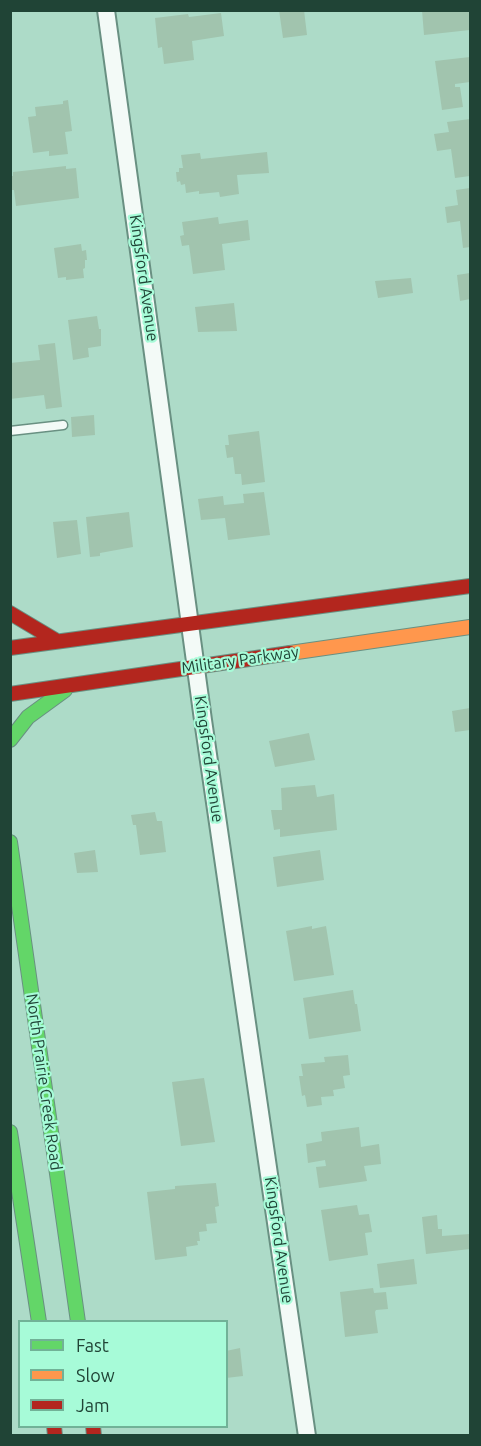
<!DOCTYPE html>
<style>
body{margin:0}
#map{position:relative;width:481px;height:1446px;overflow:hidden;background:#addbc8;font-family:Ubuntu,sans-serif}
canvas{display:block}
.frame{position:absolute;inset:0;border:12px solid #204436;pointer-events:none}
.legend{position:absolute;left:18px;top:1320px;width:210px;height:108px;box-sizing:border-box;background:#a7fbd8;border:2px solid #71b297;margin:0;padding:8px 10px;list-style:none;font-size:18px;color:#204436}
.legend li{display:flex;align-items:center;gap:12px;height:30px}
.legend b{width:30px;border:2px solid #71b297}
</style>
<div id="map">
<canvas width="481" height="1446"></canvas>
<div class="frame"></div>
<ul class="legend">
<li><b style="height:8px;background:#63d668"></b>Fast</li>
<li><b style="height:8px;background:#ff974d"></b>Slow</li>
<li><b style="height:8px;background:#b3261e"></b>Jam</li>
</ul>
</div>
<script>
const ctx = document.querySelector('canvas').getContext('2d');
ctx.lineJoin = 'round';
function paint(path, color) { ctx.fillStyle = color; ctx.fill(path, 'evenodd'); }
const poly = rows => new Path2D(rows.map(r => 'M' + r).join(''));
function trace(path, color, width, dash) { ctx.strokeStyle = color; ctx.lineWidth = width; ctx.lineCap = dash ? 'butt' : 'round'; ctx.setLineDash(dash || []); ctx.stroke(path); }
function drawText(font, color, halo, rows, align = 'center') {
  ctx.font = font + ' Ubuntu,sans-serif'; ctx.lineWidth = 4.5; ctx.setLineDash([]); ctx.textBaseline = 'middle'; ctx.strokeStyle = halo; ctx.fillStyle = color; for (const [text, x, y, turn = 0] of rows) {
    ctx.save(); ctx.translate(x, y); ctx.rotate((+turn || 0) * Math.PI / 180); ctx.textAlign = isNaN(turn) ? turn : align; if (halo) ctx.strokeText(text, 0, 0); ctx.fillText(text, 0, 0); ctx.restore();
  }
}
const building = poly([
 [279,10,304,10,307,35,283,38],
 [422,10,470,12,470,30,424,35],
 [221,13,224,36,192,41,194,60,164,64,162,47,158,48,155,18,188,14,189,17],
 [470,57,470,82,455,84,455,87,460,87,463,107,442,110,435,61],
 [68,100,72,131,65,132,68,154,49,156,49,151,33,153,28,117,36,116,35,107,63,104,63,101],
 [470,119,470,176,455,178,451,149,437,151,434,134,449,132,447,122],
 [267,152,269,173,237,175,239,194,220,197,219,192,199,194,199,191,186,193,185,184,181,185,180,181,177,182,176,172,179,172,179,168,183,168,181,155,200,153,201,159],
 [66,166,66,169,76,168,79,198,16,206,14,190,10,190,10,176,13,176,13,172],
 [470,188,470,247,463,248,460,221,447,223,445,207,458,205,456,190],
 [218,217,219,224,248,220,250,240,222,244,225,270,193,274,189,245,182,246,180,236,184,235,182,222],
 [81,244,82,251,86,250,87,260,85,260,85,268,83,269,84,278,66,280,66,277,58,278,54,248],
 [470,273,470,299,460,301,457,275],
 [411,278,413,293,378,298,375,281],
 [234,303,237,331,198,332,195,307],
 [97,316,99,329,101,329,101,346,88,348,89,357,73,360,68,320],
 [55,343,62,407,46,409,44,395,10,399,10,363,40,360,38,345],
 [94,415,95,435,72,437,71,417],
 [259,431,265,482,242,485,241,474,235,474,233,457,227,458,225,445,229,445,228,435],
 [264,492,270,535,228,540,225,518,201,520,198,499,223,496,224,505,244,503,243,494],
 [129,512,133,547,100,553,100,556,90,557,86,517],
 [77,520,81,554,57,558,53,522],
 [470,708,470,730,455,732,452,711],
 [309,733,315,760,275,767,269,741],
 [315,785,317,797,334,794,337,830,280,837,280,829,274,830,271,810,282,810,281,788],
 [155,812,157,821,162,821,166,852,140,855,136,825,133,825,131,815],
 [95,850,98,872,77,873,74,853],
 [320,850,324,880,277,887,273,857],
 [312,926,312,929,326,926,334,975,294,981,286,931],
 [353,990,355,1004,357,1004,361,1031,309,1039,303,998],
 [348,1055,350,1075,343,1076,345,1088,333,1090,334,1096,321,1097,322,1105,307,1107,305,1095,302,1096,299,1076,303,1076,301,1064,325,1062,324,1057],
 [204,1078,215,1142,181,1146,172,1082],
 [359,1127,361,1147,379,1144,381,1164,364,1166,367,1181,319,1188,316,1167,326,1166,325,1160,308,1163,306,1144,322,1141,321,1132],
 [216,1183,219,1206,215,1207,217,1223,206,1224,207,1231,199,1232,200,1241,197,1241,198,1245,186,1247,187,1256,155,1260,147,1192,175,1189,175,1186],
 [357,1205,359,1215,369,1214,372,1232,365,1233,368,1255,329,1261,321,1210],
 [437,1215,438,1229,442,1229,442,1236,470,1234,470,1249,426,1254,422,1217],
 [414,1259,417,1284,380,1288,377,1264],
 [373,1288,374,1293,386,1292,388,1309,376,1310,375,1312,378,1333,345,1337,340,1292],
 [240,1348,243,1376,226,1378,226,1351]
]);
const lane = poly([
 [10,431,63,425]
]);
const street = poly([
 [106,10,203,720,307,1436]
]);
const fast = poly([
 [10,740,28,717,65,690],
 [10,842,78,1322],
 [10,1132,39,1322]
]);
const slow = poly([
 [290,653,470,627]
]);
const jam = poly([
 [10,613,57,641],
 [10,648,470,586],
 [10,694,290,653],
 [54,1426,55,1436],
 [93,1426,94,1436]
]);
const streetNames = [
 ["Kingsford Avenue",144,278,82],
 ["Military Parkway",240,660,-8],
 ["Kingsford Avenue",209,759,82],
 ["North Prairie Creek Road",44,1082,82],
 ["Kingsford Avenue",279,1240,82]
];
paint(building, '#a1c4ae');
trace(lane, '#699082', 11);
trace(street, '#699082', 20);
trace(fast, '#699082', 16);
trace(slow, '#699082', 16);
trace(jam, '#699082', 16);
trace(lane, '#f3faf7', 8);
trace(street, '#f3faf7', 16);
trace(fast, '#63d668', 14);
trace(slow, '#ff974d', 14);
trace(jam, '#b3261e', 14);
drawText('16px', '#204436', '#a7fbd8', streetNames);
</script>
